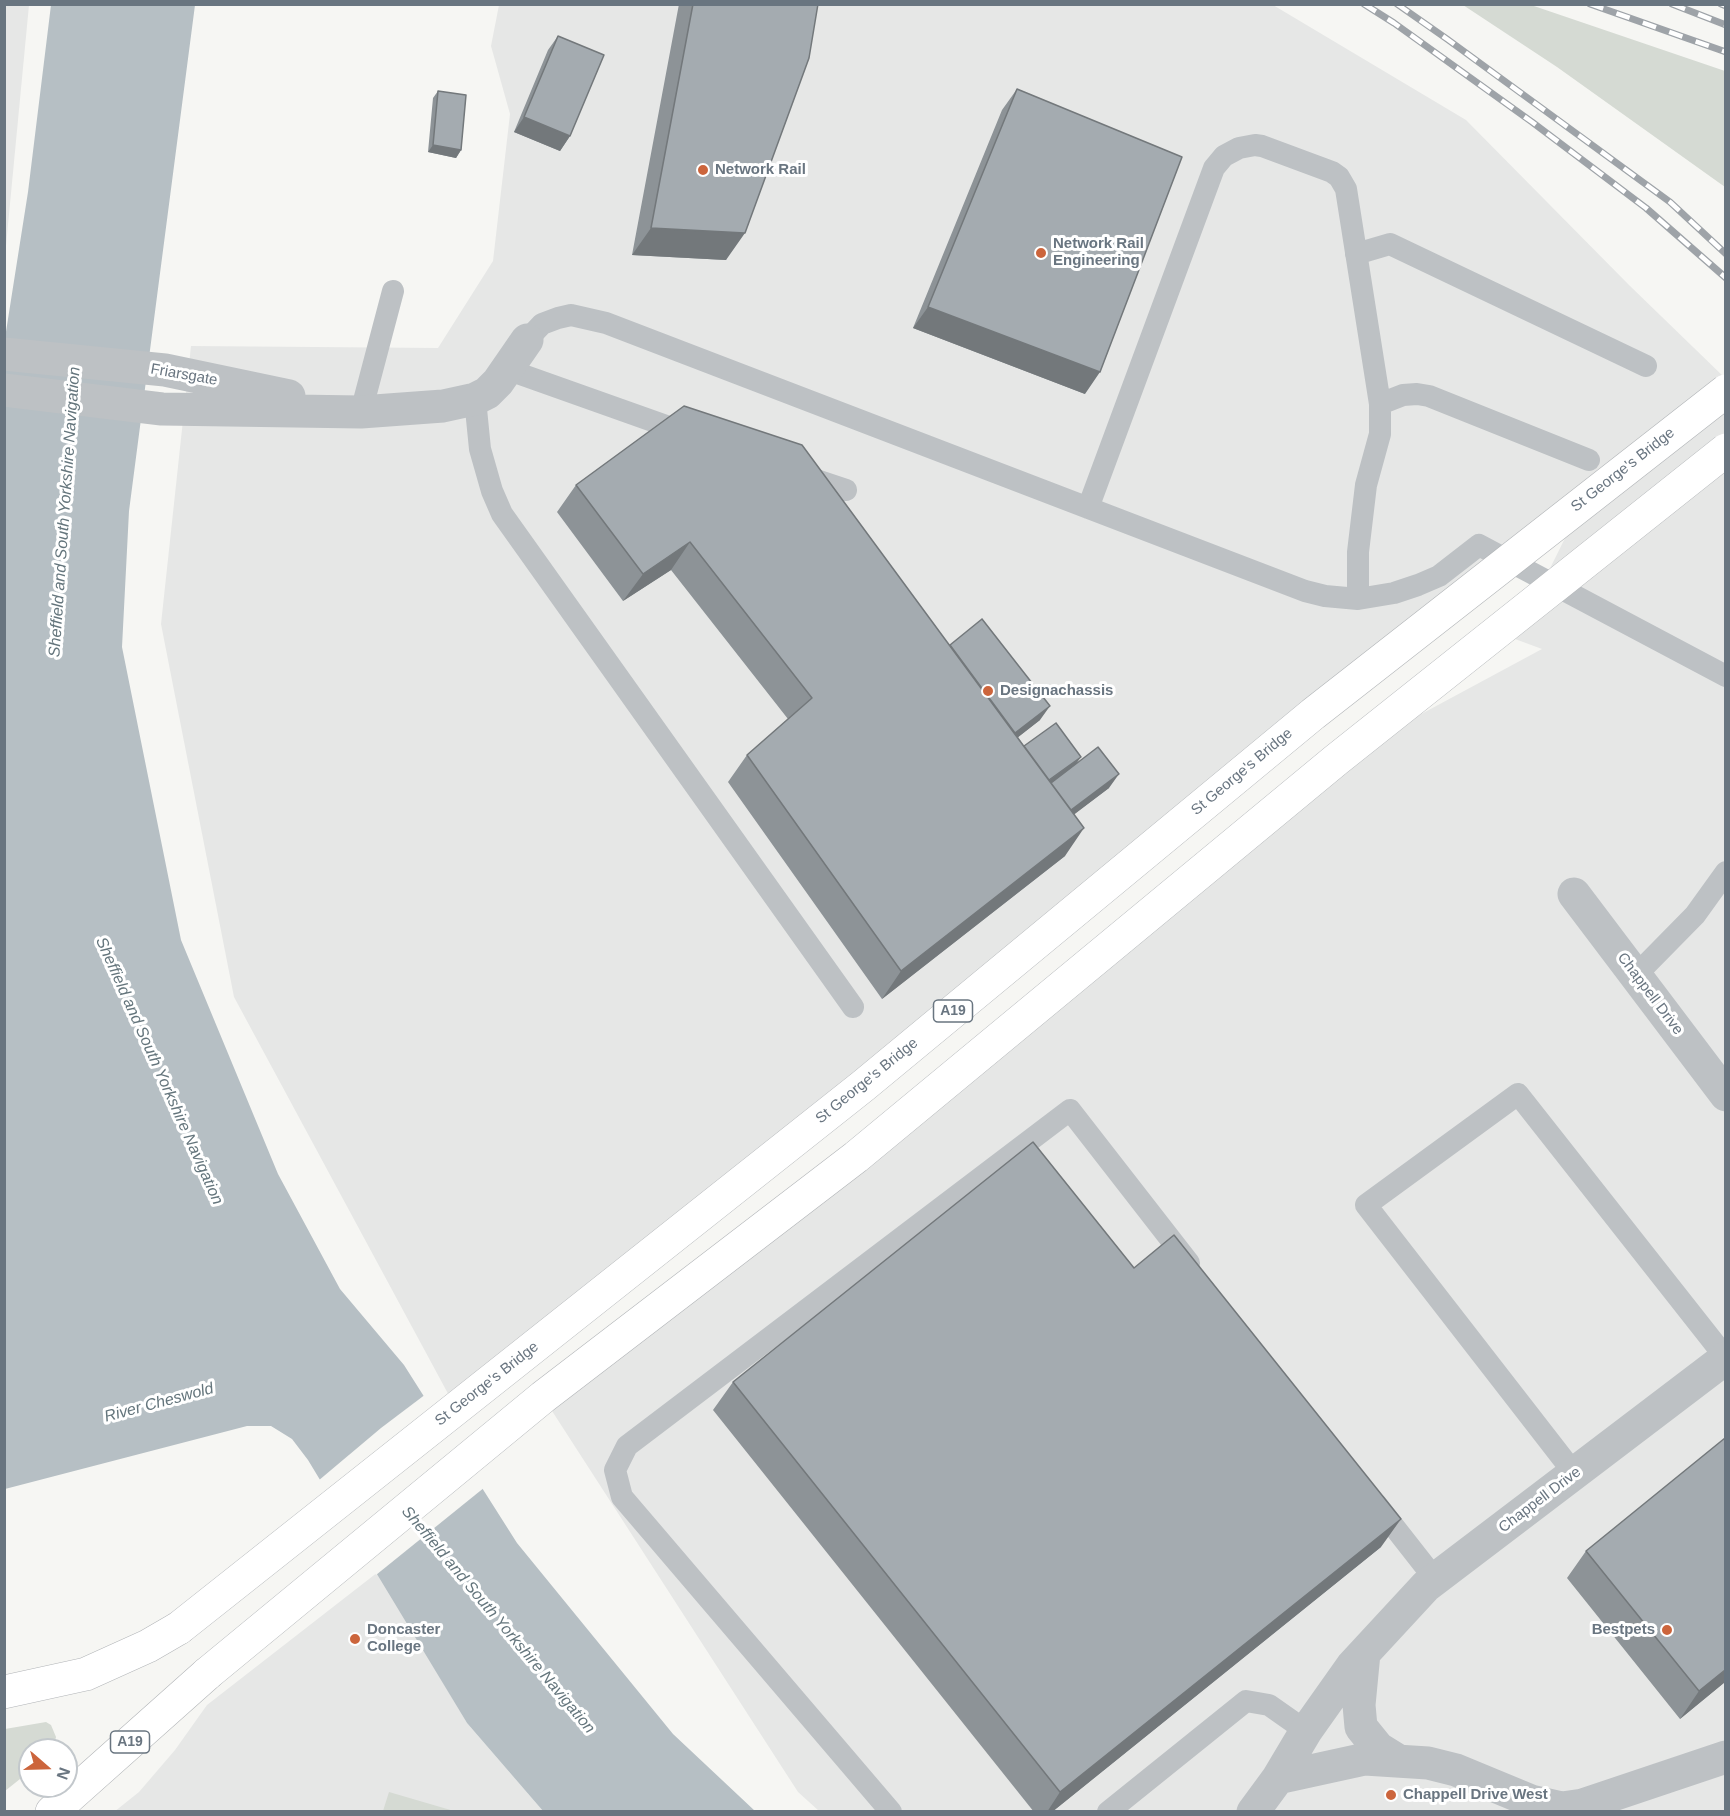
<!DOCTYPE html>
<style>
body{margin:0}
#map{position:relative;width:1730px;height:1816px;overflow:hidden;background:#f6f6f3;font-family:Helvetica,sans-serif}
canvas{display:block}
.frame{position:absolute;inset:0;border:6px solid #697580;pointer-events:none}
.north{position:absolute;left:18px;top:1738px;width:60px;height:60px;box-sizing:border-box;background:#fff;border:2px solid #c3c8cc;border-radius:50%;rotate:110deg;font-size:16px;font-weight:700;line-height:24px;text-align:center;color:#697580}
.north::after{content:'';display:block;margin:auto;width:21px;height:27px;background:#cc653c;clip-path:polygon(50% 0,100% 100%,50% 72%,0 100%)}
</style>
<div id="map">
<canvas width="1730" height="1816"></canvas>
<div class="frame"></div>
<div class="north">N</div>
</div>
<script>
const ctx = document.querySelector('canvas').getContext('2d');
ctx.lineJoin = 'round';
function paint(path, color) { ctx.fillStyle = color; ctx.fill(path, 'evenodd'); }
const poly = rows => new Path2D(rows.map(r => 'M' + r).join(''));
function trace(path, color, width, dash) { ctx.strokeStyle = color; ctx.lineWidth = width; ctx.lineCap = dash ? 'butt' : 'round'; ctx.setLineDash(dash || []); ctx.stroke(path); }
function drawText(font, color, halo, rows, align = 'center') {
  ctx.font = font + ' Helvetica,sans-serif'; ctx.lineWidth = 6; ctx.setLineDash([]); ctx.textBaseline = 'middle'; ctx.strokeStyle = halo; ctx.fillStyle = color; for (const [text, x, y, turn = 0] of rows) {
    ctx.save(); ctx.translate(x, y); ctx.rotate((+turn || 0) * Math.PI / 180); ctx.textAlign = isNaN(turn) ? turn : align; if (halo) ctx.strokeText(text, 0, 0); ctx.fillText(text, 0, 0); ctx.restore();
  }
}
const built = poly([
 [5,4,29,5,5,256,4,5],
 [499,5,1273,5,1466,120,1629,285,1725,378,1725,1811,819,1811,798,1792,543,1397,1336,760,1542,649,1515,639,1572,524,452,1401,234,997,161,624,191,346,438,348,493,261,510,114,491,46],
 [378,1572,467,1723,543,1811,114,1812,139,1792,175,1750,207,1705]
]);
const green = poly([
 [1463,5,1531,5,1725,71,1725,187,1557,67],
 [46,1722,51,1725,56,1737,53,1750,30,1750,30,1771,5,1791,5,1729],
 [389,1792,454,1811,383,1811]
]);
const water = poly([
 [51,5,195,5,129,511,122,647,181,940,278,1174,340,1289,404,1365,517,1543,673,1734,755,1811,543,1811,467,1723,308,1460,292,1439,271,1426,247,1426,5,1489,5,338,28,192]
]);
const pier = poly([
 [426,1394,485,1487,376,1575,318,1481,381,1428]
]);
const service = poly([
 [1356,254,1390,244,1646,366],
 [527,340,542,324,558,318,571,315,606,323,1305,591,1325,596,1358,599,1394,593,1418,585,1439,576,1479,545,1726,676],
 [506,369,689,434],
 [475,399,480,449,492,491,502,514,853,1007],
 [1380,404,1403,395,1417,394,1429,396,1589,460],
 [361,412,393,291],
 [804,476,846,490],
 [1088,508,1214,168,1224,156,1239,148,1255,145,1262,146,1332,172,1339,177,1346,189,1380,404,1380,434,1366,485,1358,552,1358,599],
 [1636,975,1695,915,1726,872],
 [1574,1473,1366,1205,1518,1094,1726,1358],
 [1377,1505,1435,1579],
 [891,1812,622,1497,615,1470,627,1446,1070,1110,1189,1263],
 [1108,1812,1246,1701,1269,1705,1306,1731]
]);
const minor = poly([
 [4,354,165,370,289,396],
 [4,390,162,409,361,412,443,406,475,399,487,393,498,382,527,340],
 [1574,894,1726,1095],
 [1364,1653,1359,1705,1361,1727,1378,1748,1399,1761],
 [1278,1778,1365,1759,1428,1763,1456,1770,1531,1801,1562,1808,1583,1805,1726,1757],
 [1253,1812,1278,1778,1306,1731,1352,1666,1426,1586,1726,1358]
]);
const trunk = poly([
 [4,1692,86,1674,148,1646,179,1628],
 [52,1812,208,1673]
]);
const rail = poly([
 [1364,4,1394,23,1532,122,1646,208,1726,278],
 [1397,4,1447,39,1670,202,1726,254],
 [1590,4,1726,52],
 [1672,4,1726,25],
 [1721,4,1726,6]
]);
const trunkBridge = poly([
 [179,1628,863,1086,1313,714,1726,391],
 [208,1673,543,1397,856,1157,1336,760,1726,450]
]);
const wall = poly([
 [679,4,818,4,726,260,632,255],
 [558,36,570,136,560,151,514,132,548,50],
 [1017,89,1085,394,913,328,1002,110],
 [438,91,461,150,456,158,428,152,433,98],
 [576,485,950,645,1040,720,1018,737,1024,746,1076,764,1109,788,1074,814,1065,856,882,999,728,782,747,755,788,719,671,570,623,601,557,512],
 [1134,1268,1381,1547,1052,1812,1034,1812,713,1410,733,1382],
 [1586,1551,1725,1682,1680,1719,1567,1578]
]);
const shadedWall = poly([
 [524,117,570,136,560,151,514,132],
 [433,145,461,150,456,158,428,152],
 [651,228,745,233,726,260,632,255],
 [928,307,1100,372,1085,394,913,328],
 [690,542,671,570,623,601,643,574],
 [1050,706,1040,720,1003,749,1013,734],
 [1081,757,1071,771,1041,793,1043,785],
 [1119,774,1109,788,1055,829,1065,814],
 [1084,828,1065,856,882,999,901,971],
 [1401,1519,1381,1547,1052,1812,1047,1812,1060,1792],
 [1725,1670,1725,1682,1680,1719,1699,1691]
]);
const building = poly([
 [693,4,818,4,809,58,745,233,651,228,693,4],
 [558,36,604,55,570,136,524,117,558,36],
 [1017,89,1182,157,1100,372,928,307,1017,89],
 [438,91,466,95,461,150,433,145,438,91],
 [684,406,802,445,1084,828,901,971,747,755,812,698,690,542,643,574,576,485,684,406],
 [982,619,1050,706,1015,733,950,645,982,619],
 [1056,723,1081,757,1049,780,1024,746,1056,723],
 [1098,747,1119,774,1071,810,1051,783,1098,747],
 [1033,1142,1134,1268,1174,1235,1401,1519,1060,1792,733,1382,1033,1142],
 [1725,1438,1725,1670,1699,1691,1586,1551,1725,1438]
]);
const markers = [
 [703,170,6,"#cc653c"],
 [1041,253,6,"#cc653c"],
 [988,691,6,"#cc653c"],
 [1667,1630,6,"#cc653c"],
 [355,1639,6,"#cc653c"],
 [1391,1795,6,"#cc653c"]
];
const shields = [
 [953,1011,39],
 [130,1742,39]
];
const shieldNames = [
 ["A19",953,1011],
 ["A19",130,1742]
];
const poiNames = [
 ["Network Rail",715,170],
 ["Network Rail",1053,244],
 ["Engineering",1053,261],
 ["Designachassis",1000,691],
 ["Doncaster",367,1630],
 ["College",367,1647],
 ["Bestpets",1655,1630,"right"],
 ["Chappell Drive West",1403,1795]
];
const streetNames = [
 ["Friarsgate",184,375,10],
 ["St George's Bridge",1623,470,-38],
 ["St George's Bridge",1242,772,-40],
 ["Chappell Drive",1650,994,53],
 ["St George's Bridge",867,1081,-39],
 ["St George's Bridge",487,1384,-38],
 ["Chappell Drive",1540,1500,-37]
];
const waterNames = [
 ["Sheffield and South Yorkshire Navigation",65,512,-86],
 ["Sheffield and South Yorkshire Navigation",159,1071,66],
 ["River Cheswold",159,1403,-15],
 ["Sheffield and South Yorkshire Navigation",498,1620,50]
];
paint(built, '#e6e7e6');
paint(green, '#d5dad3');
paint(water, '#b6bfc4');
paint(pier, '#f6f6f3');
trace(trunk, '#b1b4b7', 34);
trace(service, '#bdc1c4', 22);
trace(minor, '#bdc1c4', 33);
trace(trunk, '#fff', 33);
trace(rail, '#9ea3a8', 7);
trace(rail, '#fff', 4.5, [14]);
trace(trunkBridge, '#b1b4b7', 34, []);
trace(trunkBridge, '#fff', 33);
paint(wall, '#8d9397');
paint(shadedWall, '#73787b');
paint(building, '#a4abb0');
trace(building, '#73787b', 1.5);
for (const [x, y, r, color] of markers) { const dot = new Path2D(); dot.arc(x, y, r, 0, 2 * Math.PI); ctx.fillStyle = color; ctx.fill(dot); trace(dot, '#fff', 2); }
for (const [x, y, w] of shields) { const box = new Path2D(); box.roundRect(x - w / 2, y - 11, w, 22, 4.5); ctx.fillStyle = '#fff'; ctx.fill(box); trace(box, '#697580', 1.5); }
drawText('bold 14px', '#697580', null, shieldNames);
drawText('bold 15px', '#697580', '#fff', poiNames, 'left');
drawText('15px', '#697580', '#fff', streetNames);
drawText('italic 16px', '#64757c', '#fff', waterNames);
</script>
